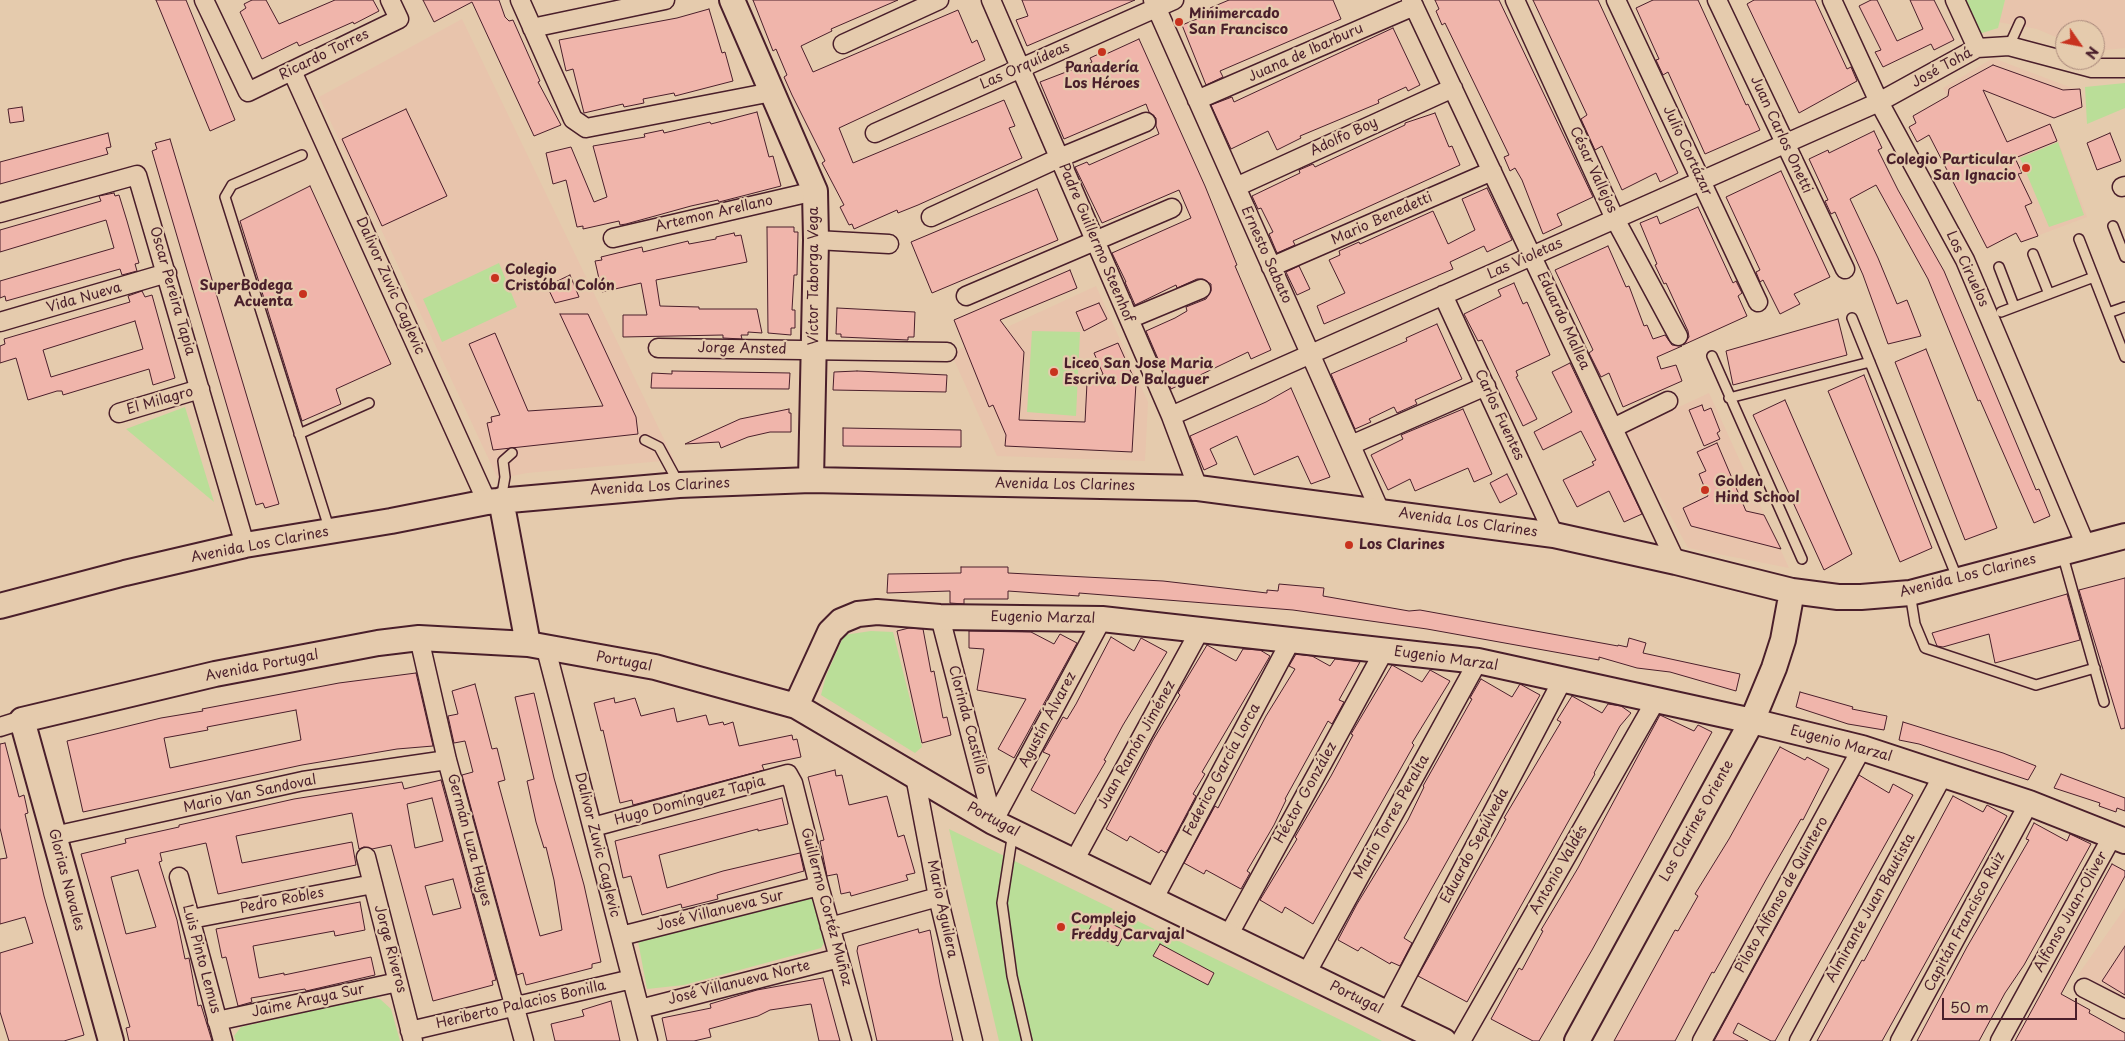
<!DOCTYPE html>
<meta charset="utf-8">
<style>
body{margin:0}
#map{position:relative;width:2125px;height:1041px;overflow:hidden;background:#e5cbad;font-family:"Playpen Sans",sans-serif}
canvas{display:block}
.north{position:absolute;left:2055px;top:20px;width:50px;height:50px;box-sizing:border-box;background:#e5cbad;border:1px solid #a78679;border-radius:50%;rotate:123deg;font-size:14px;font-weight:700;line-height:20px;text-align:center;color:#4a1f2b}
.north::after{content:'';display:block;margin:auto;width:18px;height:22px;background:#c8321e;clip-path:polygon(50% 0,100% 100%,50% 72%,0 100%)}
.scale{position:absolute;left:1942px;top:998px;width:135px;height:22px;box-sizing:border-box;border:2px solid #4a1f2b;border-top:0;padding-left:6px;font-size:15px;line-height:18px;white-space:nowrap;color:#4a1f2b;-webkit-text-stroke:4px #e5cbad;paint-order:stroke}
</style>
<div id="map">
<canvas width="2125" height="1041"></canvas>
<div class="north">N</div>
<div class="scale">50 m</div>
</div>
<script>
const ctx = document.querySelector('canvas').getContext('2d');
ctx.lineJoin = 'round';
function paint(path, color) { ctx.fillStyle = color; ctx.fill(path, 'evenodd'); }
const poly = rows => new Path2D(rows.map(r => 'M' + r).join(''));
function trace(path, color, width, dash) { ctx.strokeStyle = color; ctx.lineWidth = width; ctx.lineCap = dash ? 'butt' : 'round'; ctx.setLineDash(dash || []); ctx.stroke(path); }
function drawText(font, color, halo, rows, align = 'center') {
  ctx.font = font + ' "Playpen Sans",sans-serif'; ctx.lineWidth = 4.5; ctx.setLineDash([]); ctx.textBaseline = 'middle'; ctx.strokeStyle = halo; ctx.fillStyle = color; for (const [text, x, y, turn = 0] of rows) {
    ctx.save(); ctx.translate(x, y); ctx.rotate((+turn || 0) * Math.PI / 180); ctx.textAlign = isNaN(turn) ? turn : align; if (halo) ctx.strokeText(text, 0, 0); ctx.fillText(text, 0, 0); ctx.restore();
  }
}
const built = poly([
 [2005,0,2125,0,2125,48,2095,51,2095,30,2065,30,2065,41,2037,29,1998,22],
 [462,19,674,460,527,473,498,479,319,97],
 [1993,58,2072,88,2081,88,2082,107,2050,120,2087,217,2021,242,1943,88],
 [1096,286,1148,402,1145,461,997,456,951,353],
 [1709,393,1789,568,1688,548,1625,432],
 [2125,908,2125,1000,2078,975]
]);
const green = poly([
 [1963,0,2005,0,1998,28,1979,34],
 [2125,83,2125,108,2087,124,2085,87],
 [2058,142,2084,215,2049,227,2020,158],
 [499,263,517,307,442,342,423,299],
 [1032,331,1080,332,1076,416,1027,412],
 [185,407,214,502,126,429],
 [871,631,893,632,922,747,915,753,821,695,826,676,844,635],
 [949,829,1351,1025,1382,1041,999,1041],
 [808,896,813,899,824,943,821,948,684,985,647,989,638,941,640,937],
 [368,997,380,999,391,1009,400,1041,236,1041,234,1036,241,1027]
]);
const building = poly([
 [156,0,186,0,235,120,210,131,156,0],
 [252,0,266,0,279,24,335,0,373,0,379,11,354,24,353,22,299,46,297,42,262,59,240,12,246,8,244,4,252,0],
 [423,0,499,0,505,17,509,21,513,20,540,81,538,82,561,125,534,136,472,2,434,22,423,0],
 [753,0,898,0,831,29,832,31,801,46,813,72,958,10,972,43,977,40,985,60,839,128,853,163,1004,100,1015,126,1009,128,1022,158,918,205,898,213,897,210,854,229,852,224,849,225,840,207,844,205,822,163,825,161,792,95,784,77,787,75,776,49,773,51,753,0],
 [1022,0,1135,0,1027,46,1016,20,1028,16,1022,0],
 [1229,0,1333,0,1341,19,1220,71,1223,77,1206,85,1182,25,1212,13,1210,8,1229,0],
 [1435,0,1499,0,1593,197,1557,214,1562,225,1543,234,1522,180,1515,168,1510,171,1504,157,1509,155,1445,23,1442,25,1436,11,1439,9,1435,0],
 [1533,0,1598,0,1678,173,1660,182,1656,173,1622,190,1602,146,1595,150,1581,119,1587,115,1533,0],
 [1653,0,1698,0,1746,105,1748,104,1760,130,1705,154,1668,72,1663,75,1656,60,1659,59,1636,8,1653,0],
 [1754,0,1815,0,1847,69,1851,67,1857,81,1799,113,1747,4,1754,0],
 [1871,0,1877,0,1897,41,1923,29,1910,0,1934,0,1954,40,1934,50,1931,44,1883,67,1875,52,1881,50,1859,6,1871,0],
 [709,9,722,53,725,52,733,81,675,96,674,93,643,99,644,103,624,107,623,104,584,113,573,69,566,71,559,40,677,18,709,9],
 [1393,28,1420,85,1408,91,1406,87,1378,100,1379,103,1300,136,1301,138,1277,150,1268,131,1231,149,1211,105,1232,97,1234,102,1393,28],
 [1139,39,1205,186,1237,265,1235,266,1271,350,1251,359,1248,352,1171,389,1146,331,1175,318,1187,311,1186,307,1206,299,1211,291,1211,284,1203,279,1197,279,1177,288,1176,285,1135,305,1125,282,1126,282,1112,253,1191,218,1179,190,1102,223,1075,167,1087,162,1089,165,1159,134,1156,126,1156,118,1149,112,1146,104,1064,139,1040,82,1092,62,1090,58,1103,52,1104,55,1139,39],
 [1993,65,2063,90,2080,89,2082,107,2054,118,1983,90,2007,142,2050,124,2057,141,2015,158,2022,173,2018,174,2032,203,2025,206,2038,236,2021,242,2016,233,1987,248,1929,135,1917,142,1909,127,1916,123,1913,116,1948,96,1949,89,1993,65],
 [22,107,24,121,10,123,8,109,22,107],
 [406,109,447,196,382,226,342,139,406,109],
 [757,112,769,157,773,156,781,186,719,202,718,200,691,206,626,224,620,225,619,221,583,229,583,226,577,227,566,180,553,184,546,153,571,147,594,202,607,197,593,146,645,137,644,134,663,130,664,133,710,122,711,124,757,112],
 [1435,113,1449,147,1452,146,1460,165,1293,241,1295,245,1277,253,1269,234,1273,232,1261,208,1258,209,1252,196,1300,173,1299,170,1313,164,1315,167,1405,125,1405,123,1435,113],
 [1874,131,1882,148,1878,150,1898,190,1944,271,2036,490,2039,489,2050,516,2034,523,1980,400,1978,401,1928,279,1876,185,1850,199,1878,258,1897,304,1907,300,1921,336,1888,344,1863,275,1835,212,1831,214,1825,201,1828,200,1809,159,1828,150,1829,153,1874,131],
 [108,133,111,147,106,148,108,154,0,184,0,162,108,133],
 [2110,133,2121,161,2097,170,2087,143,2110,133],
 [170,139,279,504,265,508,263,503,256,505,152,151,157,149,155,143,170,139],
 [1781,171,1830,277,1794,294,1800,304,1780,314,1763,280,1760,282,1756,272,1760,270,1726,197,1781,171],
 [310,186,391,364,336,389,341,404,302,421,240,221,310,186],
 [1487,188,1512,240,1487,252,1484,246,1450,262,1453,269,1324,324,1317,306,1345,293,1329,260,1340,255,1339,251,1359,242,1360,244,1433,211,1448,244,1475,230,1462,199,1487,188],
 [1037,189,1058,240,932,293,911,242,1037,189],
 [114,193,115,196,119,195,127,221,139,263,135,264,137,271,122,275,120,269,6,301,5,296,0,298,0,281,114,248,106,220,0,252,0,230,101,201,99,196,114,193],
 [1698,207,1733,283,1736,281,1742,293,1738,296,1747,316,1683,345,1689,337,1688,331,1666,283,1664,284,1655,265,1657,264,1640,223,1657,216,1660,224,1698,207],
 [767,227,794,227,794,232,798,232,797,275,794,275,792,310,795,310,795,328,791,328,791,335,768,333,767,227],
 [734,233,735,236,741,235,747,262,656,280,660,306,699,307,699,309,757,309,762,333,748,332,748,335,741,335,742,339,723,338,723,335,623,337,623,315,647,315,641,283,602,292,595,261,602,260,601,257,642,247,643,252,688,241,689,244,716,239,716,237,734,233],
 [1608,246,1626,287,1629,286,1644,326,1647,325,1653,339,1665,335,1672,345,1682,346,1657,357,1661,369,1676,365,1682,381,1623,407,1609,373,1601,377,1589,353,1593,350,1555,270,1608,246],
 [1299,266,1310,289,1297,295,1286,272,1299,266],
 [1070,270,1077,288,1000,320,1024,352,1019,420,1085,422,1087,383,1103,374,1094,353,1118,343,1136,383,1132,452,1005,446,1006,435,993,405,989,407,954,320,1070,270],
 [570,275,579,297,555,303,547,286,570,275],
 [1514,283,1523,304,1527,302,1550,355,1516,371,1518,376,1516,377,1537,419,1523,426,1482,340,1478,341,1464,314,1501,296,1498,290,1514,283],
 [142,291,145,297,152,295,175,378,153,385,149,369,63,395,62,391,57,391,28,400,16,358,0,363,0,346,5,344,4,339,130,302,128,296,142,291],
 [135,321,143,349,51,377,43,350,135,321],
 [1099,303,1107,319,1084,331,1076,312,1099,303],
 [837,308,915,312,914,337,908,337,908,340,841,337,841,334,836,334,837,308],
 [560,314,588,314,636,417,638,434,493,450,487,423,492,422,491,417,500,415,469,344,495,333,528,411,603,406,560,314],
 [1838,319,1847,355,1733,385,1726,351,1838,319],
 [1437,324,1462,379,1415,400,1417,404,1397,413,1394,407,1369,419,1371,422,1355,429,1331,374,1407,341,1406,338,1437,324],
 [1926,349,1997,528,1965,540,1895,362,1926,349],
 [1570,363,1642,514,1624,522,1609,491,1577,507,1563,480,1594,465,1592,462,1596,460,1581,431,1543,450,1534,432,1572,412,1552,372,1570,363],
 [672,371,790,373,789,389,651,388,652,373,672,374,672,371],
 [857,371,947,375,946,392,833,390,834,372,857,371],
 [1864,375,1932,548,1900,562,1828,391,1864,375],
 [1291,388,1330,477,1311,484,1298,456,1254,475,1237,436,1210,449,1217,464,1204,470,1190,436,1266,402,1291,388],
 [1785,400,1852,554,1824,570,1753,415,1785,400],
 [1702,405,1704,411,1711,408,1720,431,1717,433,1720,439,1704,446,1689,410,1702,405],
 [789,409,789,413,791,413,791,432,770,432,748,437,721,448,719,442,685,444,740,419,789,409],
 [1463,409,1492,474,1474,482,1468,468,1415,491,1410,479,1388,490,1371,455,1403,439,1401,435,1463,409],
 [843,428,961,430,961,447,843,446,843,428],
 [1717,443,1746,511,1764,515,1781,549,1691,526,1683,508,1708,496,1699,474,1706,471,1697,452,1717,443],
 [1507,474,1517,494,1500,503,1490,483,1507,474],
 [961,567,1008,567,1008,573,1163,581,1267,593,1267,590,1278,591,1279,584,1324,588,1323,596,1409,611,1420,610,1618,646,1618,645,1627,647,1629,638,1646,643,1643,653,1740,674,1736,691,1670,672,1637,668,1599,657,1599,660,1427,629,1293,610,1079,593,1079,596,1008,591,1008,599,964,599,964,604,950,603,950,591,887,593,888,574,961,573,961,567],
 [2125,578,2125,728,2121,729,2079,590,2125,578],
 [2067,594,2080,640,1995,663,1989,634,1943,647,1937,646,1932,633,2067,594],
 [909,628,923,629,931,672,934,671,943,718,947,717,951,735,922,743,897,631,909,628],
 [969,631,1031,632,1054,644,1060,634,1077,643,1014,758,998,749,1026,699,977,690,984,649,969,648,969,631],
 [1111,637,1134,651,1141,638,1167,652,1123,725,1104,760,1106,761,1075,814,1031,790,1050,755,1043,752,1063,717,1067,719,1076,704,1111,637],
 [1207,645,1236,661,1243,649,1260,650,1270,656,1202,772,1205,774,1193,794,1196,796,1166,853,1161,850,1159,853,1130,836,1127,841,1106,829,1153,740,1180,695,1178,693,1207,645],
 [1296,654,1312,656,1330,666,1335,659,1360,662,1339,700,1344,702,1332,724,1328,721,1285,799,1286,800,1274,825,1247,871,1250,873,1241,889,1206,870,1204,874,1184,863,1215,806,1218,808,1266,716,1295,669,1289,666,1296,654],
 [1392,665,1422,682,1430,670,1450,681,1412,743,1414,745,1313,924,1285,907,1282,913,1260,900,1297,839,1295,837,1331,776,1353,735,1351,734,1392,665],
 [416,673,433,746,397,749,302,765,83,812,67,741,161,718,203,711,202,709,339,683,416,673],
 [296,710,301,740,170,768,164,738,208,730,207,727,296,710],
 [1481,679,1512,697,1520,684,1540,695,1404,938,1412,943,1400,966,1391,962,1390,964,1361,947,1358,951,1338,940,1357,904,1408,820,1424,787,1423,786,1472,699,1470,698,1481,679],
 [475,684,492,749,497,748,505,780,498,782,540,936,562,930,554,880,546,847,544,848,536,822,527,781,534,779,515,697,534,693,554,778,584,885,601,962,592,964,592,968,526,985,523,973,517,975,462,775,473,772,465,741,454,743,448,716,458,714,452,691,475,684],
 [1800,692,1853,707,1852,709,1887,716,1884,730,1848,724,1796,707,1800,692],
 [1572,696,1602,713,1608,704,1621,706,1631,713,1620,726,1594,773,1595,774,1467,1002,1418,976,1491,846,1506,819,1504,818,1561,722,1557,720,1572,696],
 [614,698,615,703,635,698,641,716,674,708,677,722,706,715,709,725,723,722,724,725,733,722,739,746,792,735,793,740,797,739,801,757,762,765,764,770,633,805,632,800,620,803,603,730,601,731,594,703,614,698],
 [1660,715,1694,731,1698,725,1712,732,1592,950,1539,1041,1533,1041,1491,1019,1519,968,1522,970,1543,931,1541,930,1578,868,1660,715],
 [1903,722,2003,753,2036,766,2028,780,1919,744,1899,740,1903,722],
 [5,743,19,797,24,795,28,813,25,814,44,896,84,1035,64,1041,9,1041,0,1012,0,953,33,943,25,917,0,924,0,859,7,858,0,828,0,744,5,743],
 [1780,747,1805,760,1807,757,1829,769,1803,820,1801,819,1767,878,1714,973,1712,972,1675,1041,1614,1041,1675,930,1678,931,1698,896,1695,894,1729,839,1780,747],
 [835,770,836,776,842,775,849,805,887,796,898,837,904,835,915,873,906,875,908,880,851,896,850,892,841,894,837,874,827,876,820,841,824,840,808,777,835,770],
 [2061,774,2125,798,2125,811,2117,808,2116,812,2099,806,2100,803,2054,788,2061,774],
 [1859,775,1889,793,1893,784,1913,795,1775,1041,1771,1041,1738,1023,1733,1033,1748,1041,1714,1041,1859,775],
 [441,780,496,980,492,981,493,985,433,1001,391,845,372,849,364,847,359,849,352,813,236,836,242,863,352,842,356,865,218,894,206,843,160,853,162,861,159,862,177,920,185,959,189,958,198,1006,201,1005,212,1041,129,1041,126,1028,130,1027,81,854,126,843,125,839,179,827,179,825,294,799,402,782,404,789,441,780],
 [432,798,443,841,415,848,407,804,432,798],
 [138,870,156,927,126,934,111,877,138,870],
 [453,879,461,908,433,915,425,886,453,879],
 [1953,796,1983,812,1987,805,2007,816,1882,1041,1817,1041,1862,960,1864,961,1953,796],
 [782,798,788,824,758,831,758,829,659,855,667,888,723,871,800,853,804,871,717,895,718,899,682,908,681,904,642,915,631,876,623,878,615,841,782,798],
 [2034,823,2067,841,2070,834,2091,844,2024,965,2005,993,1979,1041,1917,1041,1967,947,2029,840,2026,839,2034,823],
 [2112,864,2125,871,2125,876,2061,994,2090,1010,2089,1013,2125,1033,2125,1041,2015,1041,2112,864],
 [360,902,365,930,335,936,334,931,253,946,259,978,284,973,284,975,371,957,375,975,306,991,305,989,251,998,252,1002,238,1006,226,957,222,958,216,929,360,902],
 [1096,916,1126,931,1118,946,1088,932,1096,916],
 [918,929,919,933,930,930,940,984,953,1041,877,1041,857,951,858,946,918,929],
 [1160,944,1214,973,1208,985,1153,956,1160,944],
 [2125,946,2125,995,2102,981,2125,946],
 [823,978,840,1041,819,1041,811,1004,770,1010,758,1016,709,1029,711,1037,694,1041,667,1041,662,1018,711,1008,710,1004,757,990,823,978],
 [611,1001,620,1041,555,1041,551,1024,584,1016,582,1010,611,1001]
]);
const lane = poly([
 [2009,46,2020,22],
 [302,155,232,185,225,197,330,531],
 [2113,226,2125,257],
 [2079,239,2125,357],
 [2033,254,2049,294],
 [1999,267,2014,306],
 [2001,312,2094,277],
 [2108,313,2125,307],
 [1852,318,1958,580],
 [1712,356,1802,559],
 [1729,398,1870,362],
 [299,434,369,403],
 [645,440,659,447,678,482],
 [501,500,505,477,503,461,512,453],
 [2062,553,2104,702],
 [1910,593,1915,624,1925,648,2036,685,2095,668],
 [1013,832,1002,903,1012,976,1027,1041]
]);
const street = poly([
 [204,0,248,92,399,19,390,0],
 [520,0,573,119,586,128,772,92],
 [991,0,1171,416,1198,488],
 [1153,0,1380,511],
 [1411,0,1676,562],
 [1515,0,1615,219,1678,336],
 [1616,0,1758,302],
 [1717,0,1845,269],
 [1832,0,1879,102,1965,260,2086,546],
 [1955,0,1977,48],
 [532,28,665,0],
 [843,44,939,0],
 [292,71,487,502],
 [1197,100,1414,6],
 [875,133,1174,0],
 [1236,187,1453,88],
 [2122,187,2125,186],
 [0,213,137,175,245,545],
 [931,217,1059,158,1146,122],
 [613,238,815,191],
 [816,240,889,244],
 [1271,267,1492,171],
 [1443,295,1554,535],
 [966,296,1172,208],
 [1129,319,1201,289],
 [0,322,167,273],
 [658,348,947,352],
 [119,413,200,389],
 [1171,416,1879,102,1977,48,2009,46,2092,68,2125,68],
 [1613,428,1668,401],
 [1351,445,1486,386],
 [940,617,993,822],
 [419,638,447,760,524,1041],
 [546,649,648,1041],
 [0,727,22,720],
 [915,776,938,897,973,1041],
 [993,822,1102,619],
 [593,827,788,774,793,783,819,886,862,1041],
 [54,836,303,781,447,760],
 [366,857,413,1041],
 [1074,861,1200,630],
 [179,877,223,1041],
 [1153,900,1291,640],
 [191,919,373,884],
 [830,927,938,897],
 [621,936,819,886],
 [1228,936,1384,651],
 [1306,974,1478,661],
 [2084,988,2125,1009],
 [640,1009,839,958],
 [1387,1013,1563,679],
 [217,1021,398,982],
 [410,1031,632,979],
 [1461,1041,1656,700],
 [1702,1041,1862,748],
 [1799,1041,1943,775],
 [1900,1041,2029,803],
 [2000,1041,2113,835]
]);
const secondary = poly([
 [732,0,815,191,816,240,811,480],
 [501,500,528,644],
 [0,606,125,573,245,545,391,521,487,502,679,485,811,480,1198,488,1554,535,1676,562,1792,591,1838,597,1861,597,1910,593,2125,536],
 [796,706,830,632,841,621,858,614,877,612,940,617,1102,619,1478,661,1752,721,1862,748,2029,803,2125,841],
 [111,1041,22,720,215,674,378,643,419,638,528,644,655,667,796,706,993,822,1444,1041],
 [1577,1041,1752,721,1774,668,1783,640,1792,591]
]);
const markers = [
 [1179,22,5,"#c8321e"],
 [1102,52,5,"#c8321e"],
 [2026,168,5,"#c8321e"],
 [495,278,5,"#c8321e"],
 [303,294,5,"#c8321e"],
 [1054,372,5,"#c8321e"],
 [1705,490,5,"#c8321e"],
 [1349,545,5,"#c8321e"],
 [1061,927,5,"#c8321e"]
];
const poiNames = [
 ["Minimercado",1189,14],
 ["San Francisco",1189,30],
 ["Panadería",1102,68,"center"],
 ["Los Héroes",1102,84,"center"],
 ["Colegio Particular",2016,160,"right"],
 ["San Ignacio",2016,176,"right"],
 ["Colegio",505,270],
 ["Cristóbal Colón",505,286],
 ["SuperBodega",293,286,"right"],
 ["Acuenta",293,302,"right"],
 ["Liceo San Jose Maria",1064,364],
 ["Escriva De Balaguer",1064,380],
 ["Golden",1715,482],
 ["Hind School",1715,498],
 ["Los Clarines",1359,545],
 ["Complejo",1071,919],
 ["Freddy Carvajal",1071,935]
];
const streetNames = [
 ["Juana de Ibarburu",1306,53,-24],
 ["Ricardo Torres",324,55,-26],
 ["Las Orquídeas",1025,66,-24],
 ["José Tohá",1942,68,-29],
 ["Juan Carlos Onetti",1781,135,65],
 ["Adolfo Boy",1344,137,-25],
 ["Julio Cortázar",1687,151,65],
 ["César Vallejos",1593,170,65],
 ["Artemon Arellano",714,214,-13],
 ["Mario Benedetti",1382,219,-24],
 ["Padre Guillermo Steenhof",1096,243,67],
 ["Ernesto Sabato",1266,255,66],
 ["Las Violetas",1525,259,-24],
 ["Los Ciruelos",1967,269,65],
 ["Víctor Taborga Vega",814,276,-90],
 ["Dalivor Zuvic Caglevic",390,286,66],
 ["Oscar Pereira Tapia",172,291,74],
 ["Vida Nueva",84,298,-16],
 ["Eduardo Mallea",1563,321,65],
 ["Jorge Ansted",742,349,1],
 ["El Milagro",160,401,-16],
 ["Carlos Fuentes",1499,415,65],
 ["Avenida Los Clarines",1065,485,1],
 ["Avenida Los Clarines",660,487,-3],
 ["Avenida Los Clarines",1468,523,8],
 ["Avenida Los Clarines",260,545,-11],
 ["Avenida Los Clarines",1968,576,-14],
 ["Eugenio Marzal",1043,618,1],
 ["Eugenio Marzal",1446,659,8],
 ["Portugal",624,662,10],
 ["Avenida Portugal",262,666,-11],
 ["Clorinda Castillo",967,720,75],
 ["Agustín Álvarez",1048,720,-62],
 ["Eugenio Marzal",1841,744,15],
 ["Juan Ramón Jiménez",1137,745,-61],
 ["Federico García Lorca",1222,770,-62],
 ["Héctor González",1306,793,-61],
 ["Mario Van Sandoval",250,794,-12],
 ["Hugo Domínguez Tapia",690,801,-15],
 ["Mario Torres Peralta",1392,817,-61],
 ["Portugal",993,820,28],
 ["Los Clarines Oriente",1697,821,-61],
 ["Germán Luza Hayes",469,840,75],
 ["Dalivor Zuvic Caglevic",597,845,76],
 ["Eduardo Sepúlveda",1475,846,-62],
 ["Antonio Valdés",1559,870,-60],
 ["Glorias Navales",66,880,75],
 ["Piloto Alfonso de Quintero",1782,895,-61],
 ["Pedro Robles",282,901,-11],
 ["Guillermo Cortéz Muñoz",826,907,75],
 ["Almirante Juan Bautista",1871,908,-61],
 ["Mario Aguilera",942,909,78],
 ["José Villanueva Sur",720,911,-14],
 ["Alfonso Juan-Oliver",2071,912,-61],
 ["Capitán Francisco Ruiz",1965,922,-62],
 ["Jorge Riveros",390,949,75],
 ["Luis Pinto Lemus",201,959,75],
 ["José Villanueva Norte",739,983,-14],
 ["Portugal",1356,998,26],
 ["Jaime Araya Sur",308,1001,-12],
 ["Heriberto Palacios Bonilla",521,1005,-13]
];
paint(built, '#e8c4ac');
paint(green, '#bade98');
paint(building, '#f0b5ab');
trace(building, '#4a1f2b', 1);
trace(lane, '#4a1f2b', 12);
trace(street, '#4a1f2b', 21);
trace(secondary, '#4a1f2b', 28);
trace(lane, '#e5cbad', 9);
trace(street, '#e5cbad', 18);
trace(secondary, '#e5cbad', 24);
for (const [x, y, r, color] of markers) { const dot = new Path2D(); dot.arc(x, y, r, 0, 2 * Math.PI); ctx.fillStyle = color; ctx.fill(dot); trace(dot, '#e5cbad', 2); }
drawText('bold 14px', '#4a1f2b', '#e5cbad', poiNames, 'left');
drawText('14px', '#4a1f2b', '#e5cbad', streetNames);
</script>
